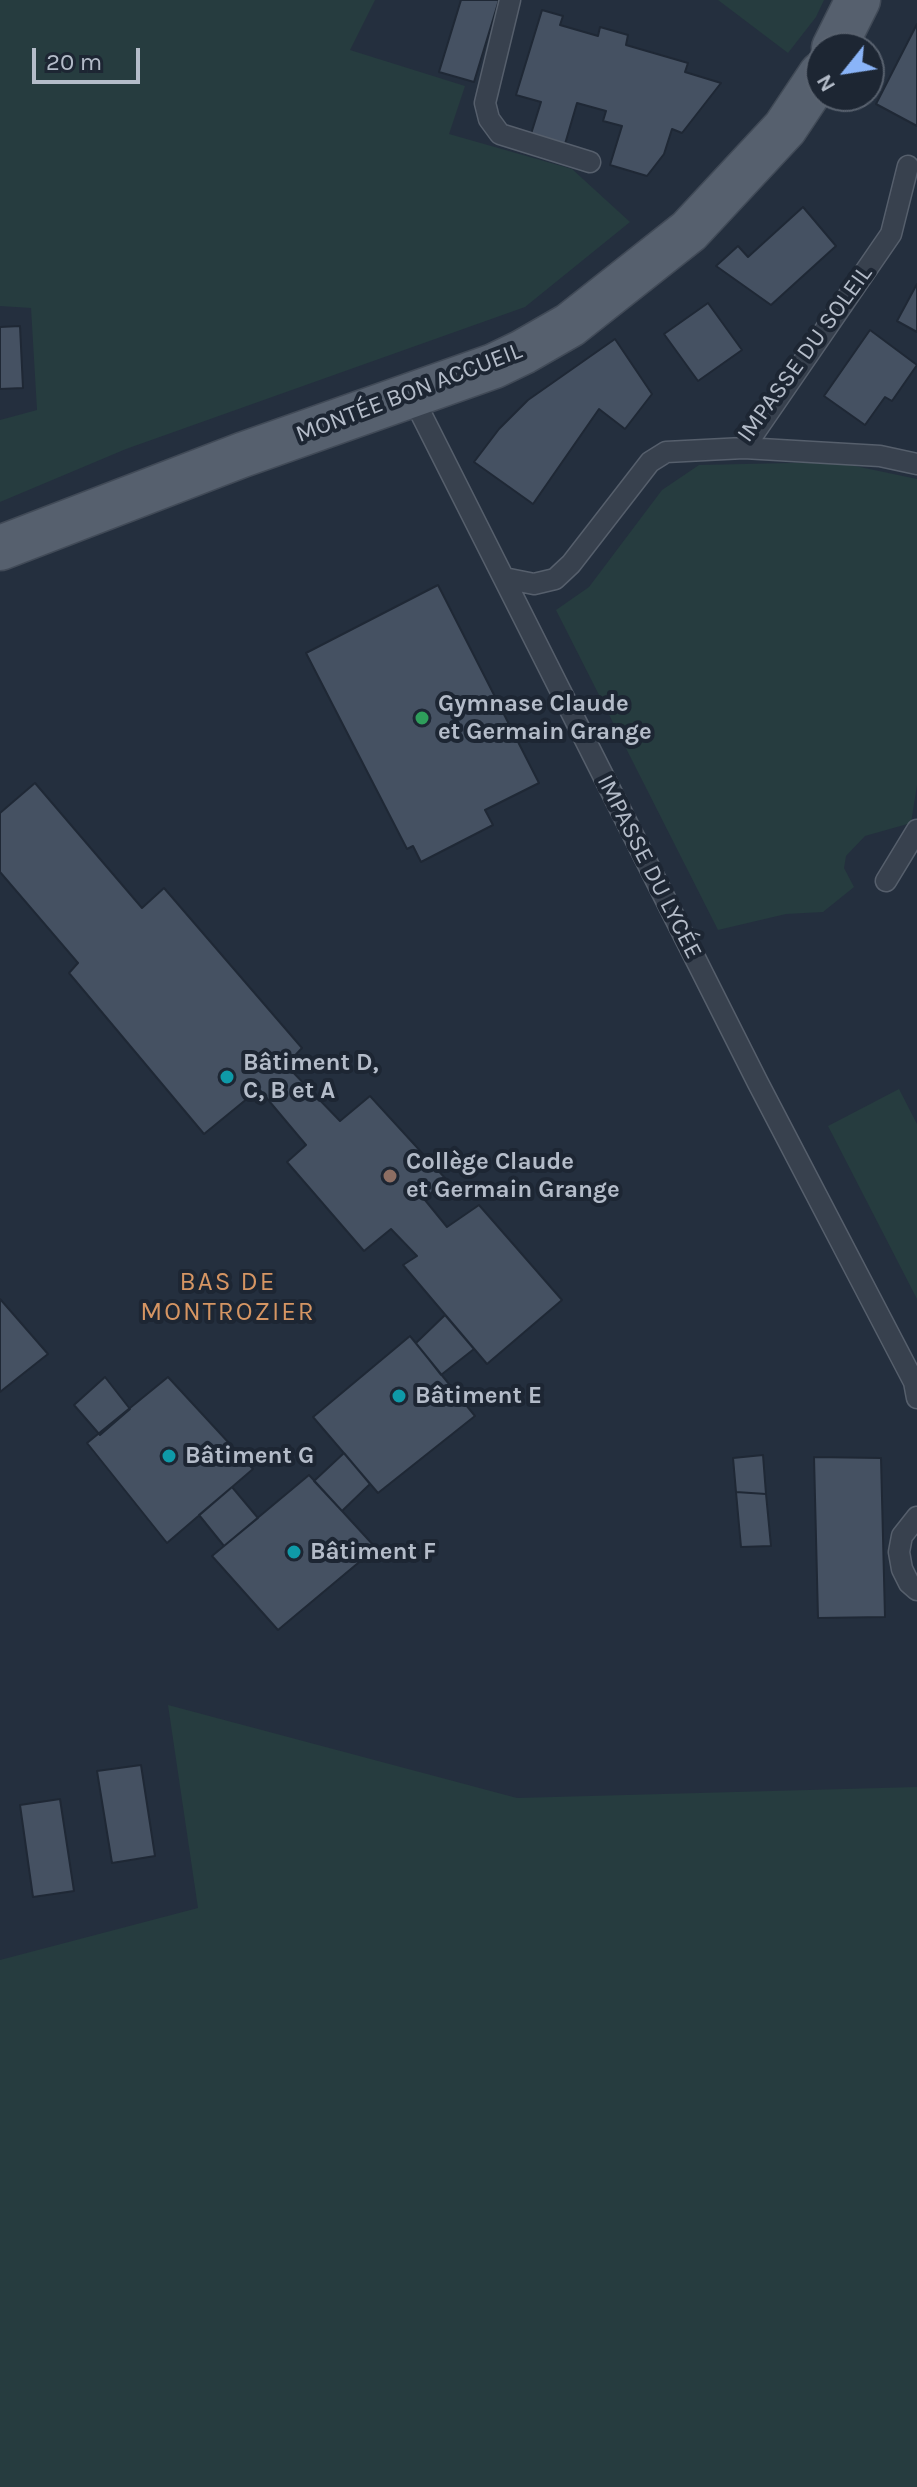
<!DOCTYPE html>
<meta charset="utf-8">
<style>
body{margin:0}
#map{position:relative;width:917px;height:2487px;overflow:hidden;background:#242f3e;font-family:Karla,sans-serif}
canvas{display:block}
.north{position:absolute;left:805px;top:32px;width:80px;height:80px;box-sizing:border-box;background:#1d2633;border:2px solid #59626f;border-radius:50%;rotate:240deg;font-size:22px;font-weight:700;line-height:32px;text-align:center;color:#b4bcc9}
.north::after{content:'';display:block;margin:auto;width:28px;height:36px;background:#8ab4f8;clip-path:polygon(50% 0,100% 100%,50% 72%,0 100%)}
.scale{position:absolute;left:32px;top:48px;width:108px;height:36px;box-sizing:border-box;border:4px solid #b4bcc9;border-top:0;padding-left:10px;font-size:24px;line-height:28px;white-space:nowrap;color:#b4bcc9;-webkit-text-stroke:6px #1d2633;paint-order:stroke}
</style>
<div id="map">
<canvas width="917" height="2487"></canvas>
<div class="north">N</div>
<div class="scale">20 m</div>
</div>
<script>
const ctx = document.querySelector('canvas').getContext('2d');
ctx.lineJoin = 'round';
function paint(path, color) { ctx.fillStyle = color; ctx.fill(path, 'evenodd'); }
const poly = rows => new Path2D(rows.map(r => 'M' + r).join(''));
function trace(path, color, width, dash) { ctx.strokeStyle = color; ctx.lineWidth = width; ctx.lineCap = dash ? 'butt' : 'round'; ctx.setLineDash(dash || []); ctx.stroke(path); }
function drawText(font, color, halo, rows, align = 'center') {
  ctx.font = font + ' Karla,sans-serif'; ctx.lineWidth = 8; ctx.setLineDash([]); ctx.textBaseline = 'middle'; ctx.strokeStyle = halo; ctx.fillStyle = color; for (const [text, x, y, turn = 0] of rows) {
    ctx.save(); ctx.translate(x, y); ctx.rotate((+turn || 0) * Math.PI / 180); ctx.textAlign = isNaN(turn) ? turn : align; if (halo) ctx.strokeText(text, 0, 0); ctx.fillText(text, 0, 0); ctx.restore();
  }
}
const green = poly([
 [0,0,375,0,350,50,465,86,449,134,572,169,630,222,525,307,126,449,0,502,0,420,37,410,31,308,0,306],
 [718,0,824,0,816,17,788,53],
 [836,462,917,479,917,785,911,823,865,836,846,856,844,868,854,887,823,912,786,914,718,930,556,610,589,587,662,490,699,465],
 [899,1089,917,1124,917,1299,828,1126],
 [168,1705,517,1798,917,1787,917,2487,0,2487,0,1960,198,1908]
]);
const building = poly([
 [461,0,499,0,474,82,439,72,461,0],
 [542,10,563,16,560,25,598,36,600,27,628,35,626,45,688,63,685,72,721,83,682,133,672,129,664,154,647,176,610,165,622,126,603,121,606,111,577,103,565,144,531,134,541,102,516,95,542,10],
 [917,24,917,126,876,104,917,24],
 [803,207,836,246,771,305,716,266,738,246,748,257,803,207],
 [917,284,917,332,897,321,917,284],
 [708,303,742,350,698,381,664,334,708,303],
 [20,326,23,388,0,389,0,327,20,326],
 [870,330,917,365,892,401,885,397,865,425,824,396,870,330],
 [615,339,652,394,625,429,599,409,533,504,474,462,499,429,528,400,615,339],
 [438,585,539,783,485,810,493,825,421,862,413,846,407,849,306,653,438,585],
 [35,783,142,908,164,888,302,1048,286,1065,340,1121,370,1096,445,1178,425,1200,447,1227,479,1205,562,1300,487,1364,403,1265,417,1256,391,1229,364,1251,287,1162,306,1145,259,1089,204,1134,69,973,78,963,0,872,0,813,35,783],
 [0,1299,48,1354,0,1392,0,1299],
 [445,1315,474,1349,441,1375,416,1343,445,1315],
 [410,1336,475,1416,378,1493,313,1417,410,1336],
 [105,1377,130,1409,100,1435,74,1405,105,1377],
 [168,1377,253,1469,167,1543,87,1443,168,1377],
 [344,1453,370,1484,342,1511,314,1481,344,1453],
 [763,1455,766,1494,736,1492,733,1458,763,1455],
 [814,1457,881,1458,885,1617,818,1618,814,1457],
 [309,1475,376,1548,278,1630,212,1556,309,1475],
 [232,1487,258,1518,224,1546,199,1515,232,1487],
 [736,1492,766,1494,771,1546,741,1547,736,1492],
 [141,1765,155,1856,112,1863,97,1771,141,1765],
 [60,1799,74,1891,33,1897,20,1805,60,1799]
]);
const lane = poly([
 [510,0,485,103,489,119,500,134,590,162],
 [411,394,758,1083,914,1382,917,1398],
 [744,448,880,456,917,464],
 [504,578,534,584,555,579,571,564,650,462,666,452,744,448,891,234,908,166],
 [886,881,917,830],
 [917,1517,902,1536,899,1552,902,1569,909,1583,917,1590]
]);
const primary = poly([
 [834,48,858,0],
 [0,548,242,455,494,366,523,352,570,325,689,231,785,128,821,74]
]);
const markers = [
 [422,718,8,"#2e9e5b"],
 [227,1077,8,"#0f9aa8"],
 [390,1176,8,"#8d6e63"],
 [399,1396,8,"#0f9aa8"],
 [169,1456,8,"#0f9aa8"],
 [294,1552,8,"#0f9aa8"]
];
const streetNames = [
 ["IMPASSE DU SOLEIL",805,354,-54],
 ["MONTÉE BON ACCUEIL",409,393,-21],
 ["IMPASSE DU LYCÉE",649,867,63]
];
const poiNames = [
 ["Gymnase Claude",438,704],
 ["et Germain Grange",438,732],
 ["Bâtiment D,",243,1063],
 ["C, B et A",243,1091],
 ["Collège Claude",406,1162],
 ["et Germain Grange",406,1190],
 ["Bâtiment E",415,1396],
 ["Bâtiment G",185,1456],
 ["Bâtiment F",310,1552]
];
const neighbourhoodNames = [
 ["BAS DE",228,1283],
 ["MONTROZIER",228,1313]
];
paint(green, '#263c3f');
paint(building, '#455162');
trace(building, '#1f2835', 2);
trace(lane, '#565f6c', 23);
trace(primary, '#414a57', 47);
trace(lane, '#38414e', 20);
trace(primary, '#56606e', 44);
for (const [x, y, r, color] of markers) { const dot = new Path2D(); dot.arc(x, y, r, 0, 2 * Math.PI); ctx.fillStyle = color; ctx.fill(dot); trace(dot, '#1d2633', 3); }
drawText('24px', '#b4bcc9', '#1d2633', streetNames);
drawText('bold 24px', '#b4bcc9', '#1d2633', poiNames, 'left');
ctx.letterSpacing = '2px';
drawText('26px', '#d59563', '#1d2633', neighbourhoodNames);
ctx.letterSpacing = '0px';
</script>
